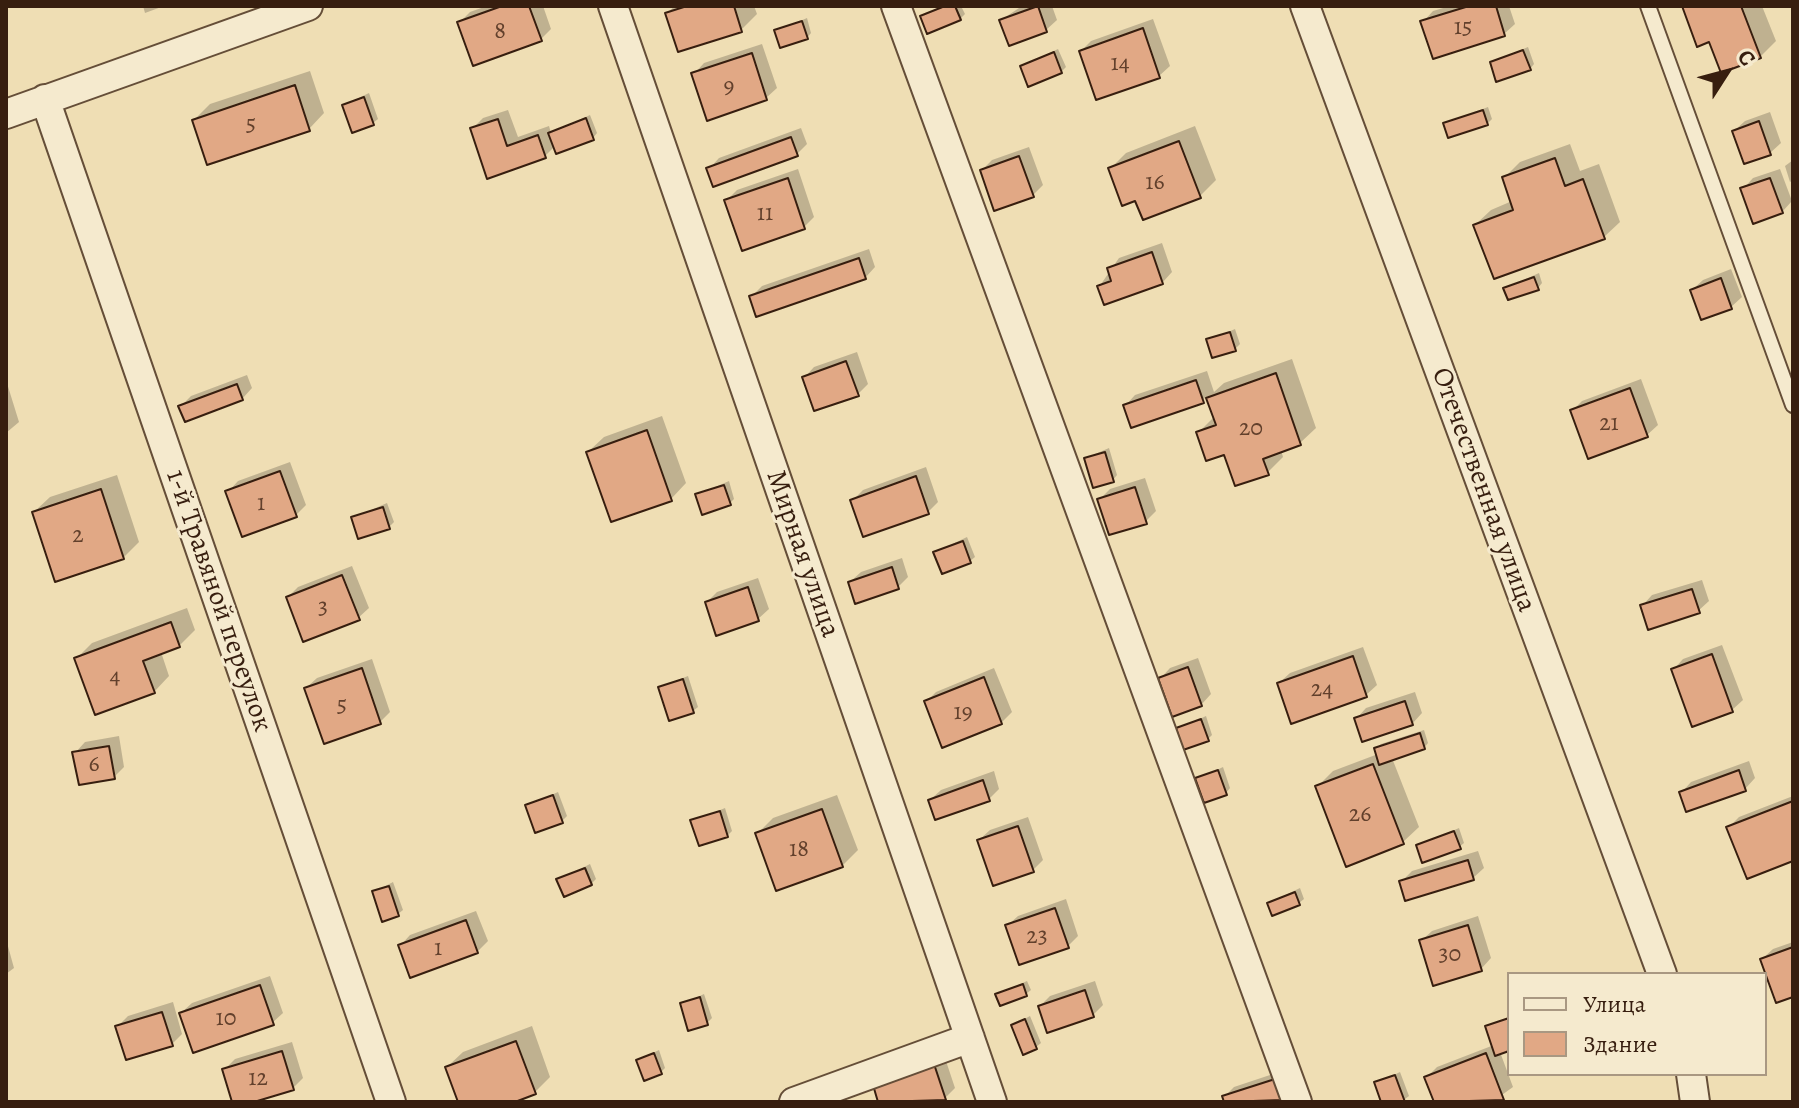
<!DOCTYPE html>
<meta charset="utf-8">
<style>
body{margin:0}
#map{position:relative;width:1799px;height:1108px;overflow:hidden;background:#efdeb4;font-family:Alegreya,serif}
canvas{display:block}
.frame{position:absolute;inset:0;border:8px solid #371e0f;pointer-events:none}
.legend{position:absolute;left:1507px;top:972px;width:260px;height:104px;box-sizing:border-box;background:#f5eace;border:2px solid #a99882;margin:0;padding:10px 14px;list-style:none;font-size:24px;color:#371e0f}
.legend li{display:flex;align-items:center;gap:16px;height:40px}
.legend b{width:40px;border:2px solid #a99882}
.north{position:absolute;left:1687px;top:32px;width:80px;height:80px;-webkit-text-stroke:6px #f5eace;paint-order:stroke;rotate:54deg;font-size:22px;font-weight:700;line-height:32px;text-align:center;color:#371e0f}
.north::after{content:'';display:block;margin:auto;width:28px;height:36px;background:#371e0f;clip-path:polygon(50% 0,100% 100%,50% 72%,0 100%)}
</style>
<div id="map">
<canvas width="1799" height="1108"></canvas>
<div class="frame"></div>
<ul class="legend">
<li><b style="height:10px;background:#f5eace"></b>Улица</li>
<li><b style="height:22px;background:#e1a885"></b>Здание</li>
</ul>
<div class="north">С</div>
</div>
<script>
const ctx = document.querySelector('canvas').getContext('2d');
ctx.lineJoin = 'round';
function paint(path, color) { ctx.fillStyle = color; ctx.fill(path, 'evenodd'); }
const poly = rows => new Path2D(rows.map(r => 'M' + r).join(''));
function trace(path, color, width, dash) { ctx.strokeStyle = color; ctx.lineWidth = width; ctx.lineCap = dash ? 'butt' : 'round'; ctx.setLineDash(dash || []); ctx.stroke(path); }
function drawText(font, color, halo, rows, align = 'center') {
  ctx.font = font + ' Alegreya,serif'; ctx.lineWidth = 6; ctx.setLineDash([]); ctx.textBaseline = 'middle'; ctx.strokeStyle = halo; ctx.fillStyle = color; for (const [text, x, y, turn = 0] of rows) {
    ctx.save(); ctx.translate(x, y); ctx.rotate((+turn || 0) * Math.PI / 180); ctx.textAlign = isNaN(turn) ? turn : align; if (halo) ctx.strokeText(text, 0, 0); ctx.fillText(text, 0, 0); ctx.restore();
  }
}
const shadow = poly([
 [143,6,164,6,145,13],
 [487,6,543,6,551,29,541,39,460,22,470,12],
 [675,6,754,6,757,14,741,30,667,13],
 [941,6,961,6,965,14,960,19,923,16],
 [1022,6,1052,6,1057,20,1046,30,1010,44,1001,20],
 [1450,6,1509,6,1515,24,1504,34,1423,22,1433,11],
 [1684,6,1762,6,1776,41,1760,57],
 [807,18,811,33,807,38,777,31],
 [1153,19,1170,66,1159,76,1081,51,1091,41],
 [762,44,777,88,766,98,694,74,704,63],
 [1528,47,1534,64,1530,69,1492,62],
 [1058,49,1066,67,1061,72,1022,66],
 [310,71,324,113,309,129,194,120,210,104],
 [369,93,378,119,373,123,344,105],
 [1488,107,1492,119,1487,124,1446,123],
 [508,110,518,137,549,126,551,133,590,115,597,133,593,138,555,146,545,156,489,176,472,129,483,118],
 [1770,112,1781,143,1770,153,1734,131,1745,121],
 [1195,126,1216,180,1200,196,1136,198,1110,169,1126,153],
 [801,128,807,144,797,154,709,169,719,158],
 [1570,144,1580,171,1599,164,1620,222,1604,237,1475,225,1491,210,1512,201,1504,178,1520,162],
 [1029,147,1043,185,1033,195,982,170,992,160],
 [1793,160,1793,180,1790,182,1785,166],
 [798,169,814,217,804,227,727,200,737,190],
 [1780,169,1792,201,1782,212,1743,189,1753,178],
 [1162,243,1172,272,1162,283,1099,287,1119,258],
 [869,249,875,267,865,278,751,297,762,286],
 [1731,269,1742,297,1731,307,1692,290,1703,280],
 [1539,273,1542,283,1538,288,1506,288],
 [1235,329,1240,344,1235,349,1209,340],
 [857,352,868,384,858,394,804,378,814,367],
 [1292,359,1316,428,1300,443,1281,450,1283,457,1267,473,1225,453,1198,433,1215,416,1208,397,1132,426,1125,406,1135,395,1207,371,1214,392,1224,383],
 [247,375,252,388,242,399,181,406,191,396],
 [1641,379,1658,425,1647,435,1589,457,1572,411,1582,401],
 [6,380,19,422,6,433],
 [662,416,686,483,671,499,588,452,604,437],
 [1109,448,1117,475,1113,480,1086,458],
 [290,462,306,505,296,515,228,492,238,481],
 [926,467,938,502,928,512,853,500,863,490],
 [117,475,139,542,123,558,34,512,50,497],
 [1145,478,1156,511,1145,522,1100,499,1110,489],
 [729,481,734,499,730,503,697,495],
 [387,503,394,522,389,527,353,518],
 [967,537,975,557,970,561,936,552],
 [902,558,908,577,898,587,850,582,861,572],
 [352,566,369,608,358,618,288,597,298,587],
 [758,578,769,609,758,619,717,633,707,602,717,592],
 [1702,580,1709,601,1698,611,1642,606,1652,595],
 [187,608,195,630,179,646,161,652,169,676,154,692,76,659,92,643],
 [1722,645,1743,700,1732,710,1673,670,1683,659],
 [1363,647,1377,685,1366,695,1279,683,1290,673],
 [1198,658,1211,694,1201,705,1160,679,1170,668],
 [372,659,390,712,380,722,306,688,317,678],
 [994,668,1012,712,1001,723,926,702,936,692],
 [688,676,698,707,693,711,660,687],
 [1415,692,1422,713,1412,724,1356,719,1366,708],
 [1206,716,1212,735,1208,739,1178,729],
 [1424,730,1428,743,1424,748,1392,758,1419,827,1403,842,1317,787,1333,771,1378,754,1376,749,1381,744],
 [119,736,124,767,114,777,75,753,85,742],
 [1749,761,1755,778,1745,789,1681,793,1691,782],
 [1223,767,1230,788,1226,793,1198,779],
 [994,771,999,789,989,799,930,800,941,790],
 [558,792,567,816,562,821,527,806],
 [837,795,858,850,842,866,758,833,773,818],
 [1793,796,1793,859,1729,827,1739,817],
 [725,808,732,831,727,836,693,821],
 [1028,817,1043,860,1033,870,979,840,990,830],
 [1459,828,1464,843,1459,847,1418,846],
 [1478,851,1484,868,1473,878,1401,882,1412,871],
 [590,864,596,879,591,884,559,880],
 [393,882,403,910,398,914,374,892],
 [1300,888,1304,899,1299,903,1269,903],
 [1066,899,1078,936,1068,946,1007,926,1018,916],
 [476,911,488,941,477,952,400,946,410,935],
 [1478,916,1491,958,1481,969,1421,941,1432,931],
 [6,939,14,968,6,974],
 [1793,942,1793,995,1762,959,1773,949],
 [270,976,283,1013,272,1023,181,1013,192,1003],
 [1027,981,1031,990,1026,994,998,994],
 [1095,981,1103,1005,1093,1015,1040,1006,1050,996],
 [704,994,712,1018,707,1023,682,1004],
 [173,1002,182,1034,172,1044,117,1027,128,1016],
 [1030,1016,1041,1043,1036,1047,1013,1025],
 [1509,1017,1509,1049,1500,1052,1513,1087,1492,1102,1436,1102,1427,1077,1437,1067,1494,1045,1487,1027],
 [532,1026,550,1077,535,1092,509,1102,460,1102,447,1067,463,1052],
 [292,1042,303,1078,293,1088,247,1102,235,1102,224,1070,235,1059],
 [659,1050,665,1068,661,1072,638,1060],
 [944,1055,955,1088,945,1098,933,1102,881,1102,875,1085],
 [1285,1070,1281,1098,1270,1102,1226,1102,1224,1097,1234,1087],
 [1400,1072,1409,1096,1401,1102,1384,1102,1377,1083]
]);
const building = poly([
 [502,6,529,6,542,41,473,66,457,22,502,6],
 [687,6,734,6,742,32,678,52,665,13,687,6],
 [945,6,955,6,961,20,927,34,920,16,945,6],
 [1038,6,1047,32,1009,46,999,20,1038,6],
 [1469,6,1496,6,1505,36,1433,59,1420,21,1469,6],
 [1682,6,1741,6,1761,58,1721,73,1709,42,1697,47,1682,6],
 [802,21,808,39,780,48,774,30,802,21],
 [1143,28,1160,78,1096,100,1079,51,1143,28],
 [1523,50,1531,70,1496,82,1490,62,1523,50],
 [1054,52,1062,73,1028,87,1020,66,1054,52],
 [752,53,767,100,707,121,691,73,752,53],
 [295,85,310,131,207,165,192,120,295,85],
 [364,97,374,125,352,133,342,105,364,97],
 [1483,110,1488,125,1448,138,1443,123,1483,110],
 [586,118,594,140,556,154,548,133,586,118],
 [498,119,507,146,538,135,546,158,487,179,470,128,498,119],
 [1759,121,1771,155,1744,164,1732,131,1759,121],
 [791,137,798,156,713,187,706,168,791,137],
 [1179,141,1201,198,1143,220,1135,201,1122,206,1108,168,1179,141],
 [1019,156,1034,197,994,211,980,170,1019,156],
 [1555,158,1565,186,1583,179,1605,239,1494,279,1473,225,1513,210,1502,177,1555,158],
 [788,178,805,229,742,251,724,200,788,178],
 [1770,178,1783,213,1753,224,1740,188,1770,178],
 [1152,252,1163,284,1104,305,1097,286,1111,281,1107,268,1152,252],
 [859,258,866,279,756,317,749,296,859,258],
 [1534,277,1539,290,1508,300,1503,288,1534,277],
 [1721,278,1732,309,1701,320,1690,290,1721,278],
 [1230,332,1236,351,1212,358,1206,339,1230,332],
 [846,361,859,396,814,411,802,377,846,361],
 [1276,373,1301,445,1263,459,1269,475,1235,486,1224,455,1206,461,1196,432,1216,425,1206,398,1276,373],
 [1196,380,1204,403,1131,428,1123,405,1196,380],
 [237,384,243,400,185,422,178,406,237,384],
 [1630,388,1648,437,1588,459,1570,410,1630,388],
 [647,430,672,501,611,522,586,452,647,430],
 [1105,452,1114,482,1093,488,1084,458,1105,452],
 [280,471,297,517,242,537,225,491,280,471],
 [916,476,929,514,863,537,850,500,916,476],
 [724,485,731,505,702,515,695,494,724,485],
 [1135,487,1147,524,1109,535,1097,499,1135,487],
 [101,489,124,559,55,582,32,512,101,489],
 [383,507,390,529,358,539,351,517,383,507],
 [963,541,971,563,942,574,933,552,963,541],
 [892,567,899,589,855,604,848,582,892,567],
 [342,575,360,620,303,642,286,597,342,575],
 [748,587,759,621,716,636,705,602,748,587],
 [1692,589,1700,613,1648,630,1640,605,1692,589],
 [171,622,180,647,143,661,155,693,95,715,74,658,171,622],
 [1712,654,1733,712,1692,727,1671,669,1712,654],
 [1353,656,1367,697,1291,724,1277,683,1353,656],
 [1188,667,1202,706,1172,717,1158,678,1188,667],
 [362,668,381,724,324,744,304,688,362,668],
 [984,677,1002,724,942,748,924,701,984,677],
 [683,679,694,713,669,721,658,687,683,679],
 [1405,701,1413,725,1362,742,1354,718,1405,701],
 [1201,719,1209,741,1183,750,1176,728,1201,719],
 [1420,733,1425,749,1379,765,1374,748,1420,733],
 [109,746,115,779,79,785,72,752,109,746],
 [1373,764,1404,844,1346,867,1315,786,1373,764],
 [1218,770,1227,795,1204,803,1195,778,1218,770],
 [1739,770,1746,791,1686,812,1679,792,1739,770],
 [983,780,990,801,935,820,928,800,983,780],
 [553,795,563,823,535,833,525,805,553,795],
 [1793,801,1793,861,1747,879,1726,827,1793,801],
 [822,809,843,867,776,891,755,833,822,809],
 [720,811,728,837,699,846,690,820,720,811],
 [1018,826,1034,872,993,886,977,840,1018,826],
 [1454,831,1461,849,1422,863,1416,845,1454,831],
 [1468,860,1474,880,1405,901,1399,881,1468,860],
 [585,868,592,885,564,897,556,879,585,868],
 [389,886,399,916,382,922,372,891,389,886],
 [1295,892,1300,905,1272,916,1267,903,1295,892],
 [1055,908,1069,948,1019,965,1005,925,1055,908],
 [466,920,478,953,410,978,398,945,466,920],
 [1468,925,1482,971,1433,986,1419,940,1468,925],
 [1793,947,1793,997,1776,1003,1760,959,1793,947],
 [1023,984,1027,996,1000,1006,995,994,1023,984],
 [260,985,274,1025,193,1053,179,1013,260,985],
 [1085,990,1094,1017,1047,1033,1038,1006,1085,990],
 [700,997,708,1025,688,1031,680,1003,700,997],
 [162,1012,173,1046,126,1060,115,1026,162,1012],
 [1509,1018,1509,1051,1495,1056,1485,1026,1509,1018],
 [1025,1019,1037,1049,1023,1055,1011,1025,1025,1019],
 [516,1041,536,1094,515,1102,458,1102,445,1067,516,1041],
 [282,1051,294,1090,254,1102,232,1102,222,1069,282,1051],
 [654,1053,662,1074,644,1081,636,1060,654,1053],
 [1486,1053,1504,1100,1434,1102,1424,1077,1486,1053],
 [934,1064,946,1100,878,1102,873,1085,934,1064],
 [1395,1075,1405,1102,1381,1102,1374,1082,1395,1075],
 [1275,1079,1282,1100,1224,1102,1222,1096,1275,1079]
]);
const service = poly([
 [1648,6,1793,405]
]);
const minor = poly([
 [613,6,992,1102],
 [896,6,1297,1102],
 [1305,6,1662,974],
 [45,99,391,1102],
 [6,114,308,6],
 [1691,1074,1695,1102],
 [794,1102,970,1038]
]);
const numberNames = [
 ["15",1463,28],
 ["8",500,32],
 ["14",1120,64],
 ["9",729,87],
 ["5",251,125],
 ["16",1155,183],
 ["11",765,214],
 ["21",1609,424],
 ["20",1251,429],
 ["1",261,504],
 ["2",78,536],
 ["3",323,608],
 ["4",115,677],
 ["24",1322,690],
 ["5",342,706],
 ["19",963,713],
 ["6",94,765],
 ["26",1360,815],
 ["18",799,850],
 ["23",1037,937],
 ["1",438,949],
 ["30",1450,955],
 ["10",226,1019],
 ["12",258,1079]
];
const streetNames = [
 ["Отечественная улица",1483,490,70],
 ["Мирная улица",802,554,71],
 ["1-й Травяной переулок",218,601,71]
];
paint(shadow, '#0003');
paint(building, '#e1a885');
trace(building, '#371e0f', 2);
trace(service, '#654e38', 18);
trace(minor, '#654e38', 32);
trace(service, '#f5eace', 14);
trace(minor, '#f5eace', 28);
drawText('24px', '#62402c', null, numberNames);
drawText('28px', '#371e0f', '#f5eace', streetNames);
</script>
